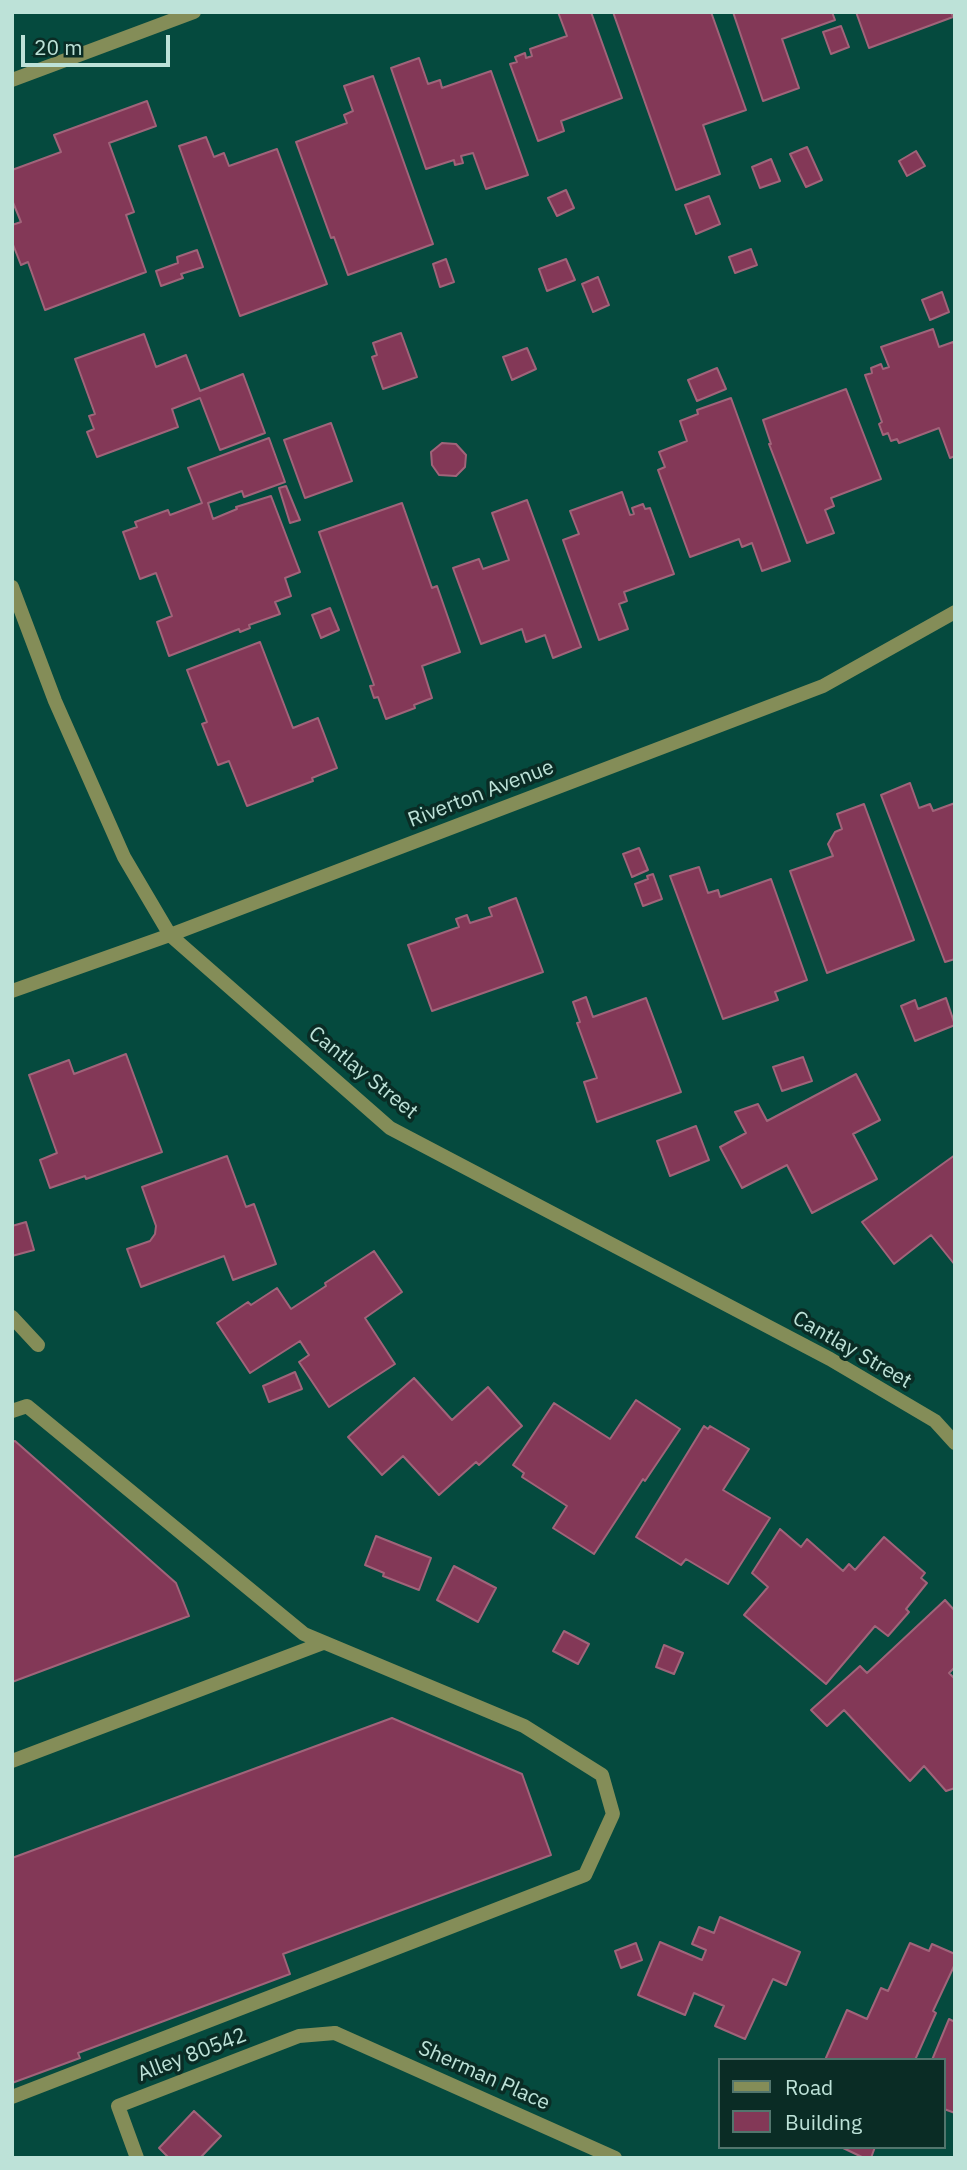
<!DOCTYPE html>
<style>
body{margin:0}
#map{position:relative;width:967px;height:2170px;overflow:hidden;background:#054a3e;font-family:"IBM Plex Sans",sans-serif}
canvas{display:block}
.frame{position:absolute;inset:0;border:14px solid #bde2d8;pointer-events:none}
.legend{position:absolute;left:718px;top:2058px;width:228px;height:91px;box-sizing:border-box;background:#0a2c25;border:2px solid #52756d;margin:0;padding:9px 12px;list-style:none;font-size:21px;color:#bde2d8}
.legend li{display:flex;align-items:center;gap:14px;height:35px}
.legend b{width:35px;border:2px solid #52756d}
.scale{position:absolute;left:21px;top:35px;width:149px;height:32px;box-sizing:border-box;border:4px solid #bde2d8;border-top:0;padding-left:9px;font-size:21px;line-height:24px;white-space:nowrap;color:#bde2d8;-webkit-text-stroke:5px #0a2c25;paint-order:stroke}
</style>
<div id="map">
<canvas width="967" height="2170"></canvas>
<div class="frame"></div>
<ul class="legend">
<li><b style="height:9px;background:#848d58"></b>Road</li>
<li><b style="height:19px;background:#833857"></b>Building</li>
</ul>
<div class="scale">20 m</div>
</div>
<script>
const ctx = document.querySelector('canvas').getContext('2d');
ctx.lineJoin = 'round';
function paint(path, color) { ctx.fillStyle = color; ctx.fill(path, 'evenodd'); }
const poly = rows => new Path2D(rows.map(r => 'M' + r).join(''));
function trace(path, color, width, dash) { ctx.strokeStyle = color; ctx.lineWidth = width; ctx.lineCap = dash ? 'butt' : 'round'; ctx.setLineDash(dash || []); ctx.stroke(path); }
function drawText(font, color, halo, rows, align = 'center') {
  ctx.font = font + ' "IBM Plex Sans",sans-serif'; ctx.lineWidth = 7; ctx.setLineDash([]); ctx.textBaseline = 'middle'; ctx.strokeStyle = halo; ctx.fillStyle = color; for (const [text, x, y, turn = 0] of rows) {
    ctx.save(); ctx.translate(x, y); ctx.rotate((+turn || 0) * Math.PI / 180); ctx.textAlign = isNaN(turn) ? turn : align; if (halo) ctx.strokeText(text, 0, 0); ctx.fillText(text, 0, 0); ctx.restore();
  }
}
const building = poly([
 [558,12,591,12,622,98,561,121,564,131,538,141,510,64,517,62,515,57,525,53,526,58,532,56,530,49,567,36,558,12],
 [613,12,711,12,746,110,703,125,720,174,676,190,613,12],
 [733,12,832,12,835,20,782,39,799,88,763,101,733,12],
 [856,12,951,12,953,17,869,48,856,12],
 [841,26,849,47,831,54,823,32,841,26],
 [419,58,428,84,440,80,442,88,491,71,528,175,486,189,473,153,461,156,463,163,455,165,454,160,426,169,391,68,419,58],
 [373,76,433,244,348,275,334,237,331,238,296,142,347,123,344,115,353,111,344,86,373,76],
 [147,101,156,126,109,143,134,212,126,215,146,272,45,310,28,262,21,265,12,242,12,225,21,222,12,200,12,170,61,152,54,135,147,101],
 [206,137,214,157,224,153,229,166,277,149,327,284,240,316,179,146,206,137],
 [807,147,822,180,806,187,790,154,807,147],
 [916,151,925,166,907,176,899,161,916,151],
 [771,159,780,181,760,188,752,167,771,159],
 [566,190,574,208,557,216,548,198,566,190],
 [709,196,720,224,696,234,685,205,709,196],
 [751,249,757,265,735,273,729,257,751,249],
 [197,250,203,267,181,274,183,278,161,286,156,271,178,263,177,257,197,250],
 [446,259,454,282,440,287,433,264,446,259],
 [566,259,575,280,547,291,539,269,566,259],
 [598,277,609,305,593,312,582,284,598,277],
 [942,292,949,312,930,320,922,300,942,292],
 [933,329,939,347,953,342,955,346,955,456,950,458,939,428,899,443,897,439,891,441,888,433,883,435,879,424,882,422,865,375,872,373,871,368,881,364,883,369,889,367,881,347,933,329],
 [401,333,417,377,383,389,372,357,377,355,373,343,401,333],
 [144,334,156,367,186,355,200,391,243,374,265,433,220,450,200,398,172,409,178,427,97,457,87,432,94,429,89,416,95,414,75,359,144,334],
 [527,348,536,369,512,380,503,357,527,348],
 [717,368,726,389,697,401,688,380,717,368],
 [846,389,881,479,831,498,834,506,825,510,834,533,807,543,769,444,771,444,763,420,846,389],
 [731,398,790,561,762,571,752,543,742,547,739,539,690,557,658,470,665,467,659,452,687,441,680,421,698,414,697,410,731,398],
 [331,423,352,481,305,498,284,440,331,423],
 [269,438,285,482,244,497,242,491,208,503,213,519,237,509,236,507,271,496,300,572,285,578,291,596,275,602,280,614,249,625,250,628,240,632,239,629,169,656,157,622,172,616,156,573,140,579,123,532,137,527,135,522,168,510,170,515,202,503,188,468,269,438],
 [442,443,456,444,466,455,465,467,456,476,439,475,432,465,431,452,442,443],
 [286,486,300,520,290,523,279,488,286,486],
 [622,492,630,515,634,514,632,508,643,504,645,509,650,508,674,574,624,592,627,601,619,604,628,629,599,640,563,540,579,534,570,511,622,492],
 [527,500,581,647,553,658,545,635,526,642,522,629,481,644,453,568,479,559,483,569,509,560,492,513,527,500],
 [402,503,432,588,437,586,460,652,422,666,432,698,414,705,415,708,386,719,378,697,374,698,370,686,374,685,319,532,402,503],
 [330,608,339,630,321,638,312,615,330,608],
 [260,642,293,728,318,718,337,768,312,778,313,781,247,806,229,761,218,765,202,724,207,722,187,670,260,642],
 [910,783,919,808,930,804,933,811,955,803,955,959,945,962,881,795,910,783],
 [864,804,914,940,827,973,790,871,833,856,828,844,835,832,842,829,837,814,864,804],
 [639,848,648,870,632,877,623,854,639,848],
 [699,867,708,893,718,890,720,897,771,879,807,980,775,992,778,1000,723,1019,670,876,699,867],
 [653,874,662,899,643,906,635,884,648,879,647,876,653,874],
 [516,898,543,972,432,1011,408,945,459,927,456,919,467,915,470,923,492,916,489,908,516,898],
 [586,997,593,1017,646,998,681,1092,597,1122,584,1082,597,1078,577,1023,580,1022,573,1002,586,997],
 [946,998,955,1025,915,1041,901,1006,915,1000,918,1009,946,998],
 [126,1054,162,1152,86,1179,85,1176,50,1188,40,1160,57,1153,29,1075,69,1060,74,1074,126,1054],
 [803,1057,812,1081,782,1091,773,1067,803,1057],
 [856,1074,880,1120,853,1134,877,1179,812,1213,787,1165,742,1188,720,1147,746,1133,735,1112,758,1104,767,1121,856,1074],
 [696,1126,709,1160,670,1176,657,1141,696,1126],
 [955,1155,955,1265,931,1235,894,1264,862,1222,955,1155],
 [227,1156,246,1207,254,1204,276,1264,233,1280,224,1256,141,1287,127,1249,150,1241,155,1234,156,1226,142,1187,227,1156],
 [26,1222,34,1250,12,1256,12,1226,26,1222],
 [374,1251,402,1292,365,1318,395,1364,329,1407,299,1362,309,1355,300,1341,250,1373,217,1323,248,1302,251,1305,277,1288,291,1309,326,1286,325,1283,374,1251],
 [295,1372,302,1389,269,1402,263,1386,295,1372],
 [414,1378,452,1420,488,1387,522,1426,479,1465,476,1462,439,1495,403,1456,382,1475,348,1437,414,1378],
 [636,1400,680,1429,645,1481,643,1479,594,1554,553,1528,567,1506,522,1477,524,1473,513,1465,554,1403,610,1439,636,1400],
 [704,1426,708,1429,710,1426,749,1449,723,1490,770,1518,728,1584,686,1559,681,1565,636,1537,704,1426],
 [15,1441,176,1583,189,1616,12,1682,12,1442,15,1441],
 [780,1529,801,1547,807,1539,843,1571,849,1564,855,1570,884,1537,925,1573,921,1578,927,1583,906,1609,909,1612,888,1636,875,1626,826,1684,744,1615,768,1587,752,1573,780,1529],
 [376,1536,431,1558,419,1590,383,1576,384,1573,365,1565,376,1536],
 [454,1566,496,1588,478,1622,437,1600,454,1566],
 [945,1600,955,1611,955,1667,949,1673,955,1679,955,1788,946,1791,924,1766,910,1781,844,1710,827,1726,811,1710,860,1666,867,1673,945,1600],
 [564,1631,589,1644,578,1664,553,1651,564,1631],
 [664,1645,683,1653,674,1674,656,1667,664,1645],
 [392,1718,522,1774,551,1855,283,1954,290,1974,78,2053,80,2058,12,2083,12,1858,392,1718],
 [720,1917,800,1952,786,1985,773,1979,745,2039,715,2026,724,2006,694,1993,685,2015,638,1995,660,1942,702,1960,706,1950,692,1944,699,1927,714,1933,720,1917],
 [636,1943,642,1960,621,1968,615,1951,636,1943],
 [910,1943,929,1951,932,1944,955,1954,955,1964,933,2011,936,2013,915,2060,825,2060,847,2010,867,2019,881,1988,888,1991,910,1943],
 [949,2019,955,2022,955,2113,944,2109,944,2060,932,2060,949,2019],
 [194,2111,221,2136,200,2158,169,2158,159,2148,194,2111],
 [841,2147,875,2147,871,2158,864,2158,841,2147]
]);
const service = poly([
 [12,1317,38,1345],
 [12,1411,27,1406,304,1634,524,1726,602,1775,613,1814,585,1875,12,2097],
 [12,1761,323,1643],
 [137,2158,118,2106,299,2036,335,2033]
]);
const minor = poly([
 [12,80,194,12],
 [12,587,55,701,124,857,170,935,390,1128,830,1359,935,1421,955,1443],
 [12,991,170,935,823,686,955,612],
 [335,2033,615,2158]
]);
const streetNames = [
 ["Riverton Avenue",481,794,-21],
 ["Cantlay Street",363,1073,39],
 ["Cantlay Street",852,1350,30],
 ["Alley 80542",192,2055,-21],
 ["Sherman Place",484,2076,24]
];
paint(building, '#833857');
trace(building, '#a0647a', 2);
trace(service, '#848d58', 14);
trace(minor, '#848d58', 14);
drawText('21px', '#bde2d8', '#0a2c25', streetNames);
</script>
